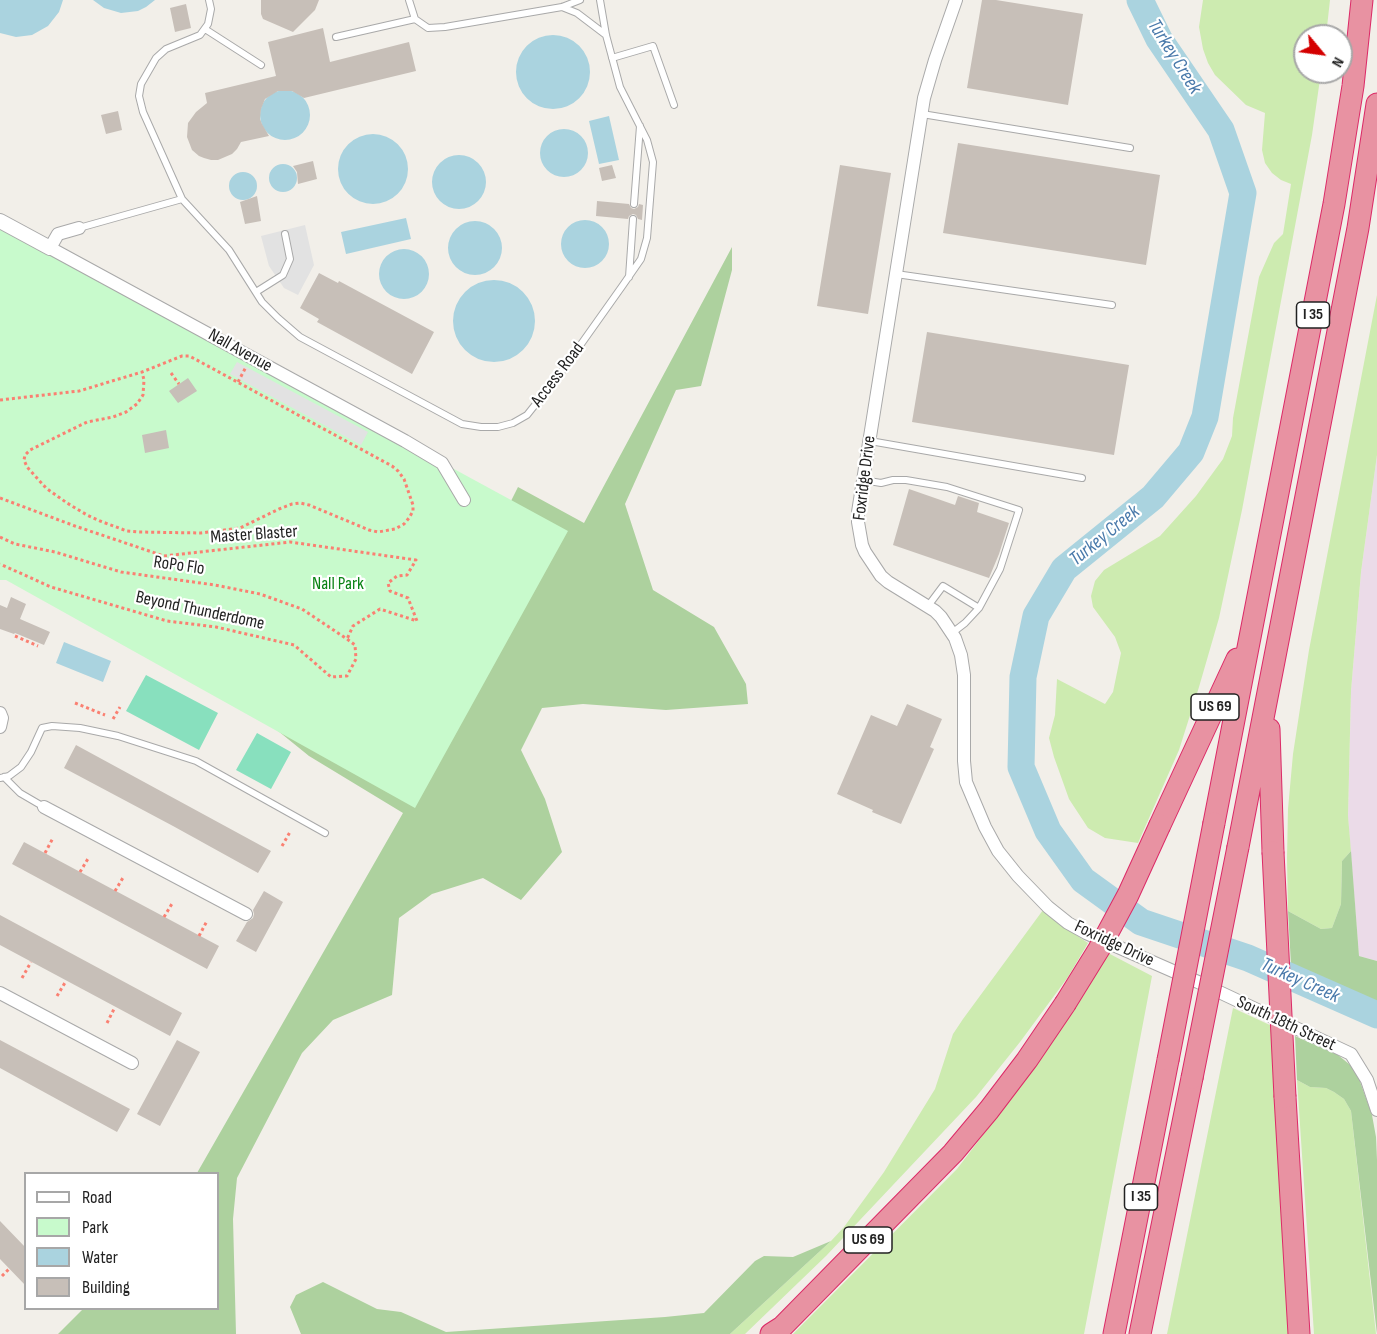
<!DOCTYPE html>
<style>
body{margin:0}
#map{position:relative;width:1377px;height:1334px;overflow:hidden;background:#f2efe9;font-family:"Sofia Sans Condensed",sans-serif}
canvas{display:block}
.legend{position:absolute;left:24px;top:1172px;width:195px;height:138px;box-sizing:border-box;background:#fff;border:2px solid #a7a7a7;margin:0;padding:8px 10px;list-style:none;font-size:18px;color:#222}
.legend li{display:flex;align-items:center;gap:12px;height:30px}
.legend b{width:30px;border:2px solid #a7a7a7}
.north{position:absolute;left:1293px;top:24px;width:60px;height:60px;box-sizing:border-box;background:#fff;border:2px solid #a7a7a7;border-radius:50%;rotate:119deg;font-size:16px;font-weight:700;line-height:24px;text-align:center;color:#222}
.north::after{content:'';display:block;margin:auto;width:21px;height:27px;background:#d40000;clip-path:polygon(50% 0,100% 100%,50% 72%,0 100%)}
</style>
<div id="map">
<canvas width="1377" height="1334"></canvas>
<ul class="legend">
<li><b style="height:8px;background:#fff"></b>Road</li>
<li><b style="height:16px;background:#c8facc"></b>Park</li>
<li><b style="height:16px;background:#aad3df"></b>Water</li>
<li><b style="height:16px;background:#c7bfb8"></b>Building</li>
</ul>
<div class="north">N</div>
</div>
<script>
const ctx = document.querySelector('canvas').getContext('2d');
ctx.lineJoin = 'round';
function paint(path, color) { ctx.fillStyle = color; ctx.fill(path, 'evenodd'); }
const poly = rows => new Path2D(rows.map(r => 'M' + r).join(''));
function trace(path, color, width, dash) { ctx.strokeStyle = color; ctx.lineWidth = width; ctx.lineCap = dash ? 'butt' : 'round'; ctx.setLineDash(dash || []); ctx.stroke(path); }
function drawText(font, color, halo, rows, align = 'center') {
  ctx.font = font + ' "Sofia Sans Condensed",sans-serif'; ctx.lineWidth = 4.5; ctx.setLineDash([]); ctx.textBaseline = 'middle'; ctx.strokeStyle = halo; ctx.fillStyle = color; for (const [text, x, y, turn = 0] of rows) {
    ctx.save(); ctx.translate(x, y); ctx.rotate((+turn || 0) * Math.PI / 180); ctx.textAlign = isNaN(turn) ? turn : align; if (halo) ctx.strokeText(text, 0, 0); ctx.fillText(text, 0, 0); ctx.restore();
  }
}
const industrial = poly([
 [1377,455,1377,961,1359,956,1348,817,1351,691,1361,572]
]);
const grass = poly([
 [1203,0,1330,0,1326,36,1305,36,1305,72,1321,72,1312,135,1242,510,1219,618,1199,687,1179,750,1138,843,1105,838,1088,828,1069,799,1054,757,1049,738,1055,715,1057,679,1105,704,1113,692,1121,653,1115,637,1093,607,1091,596,1095,581,1104,570,1160,536,1196,496,1223,459,1232,436,1233,418,1259,277,1274,243,1283,234,1291,184,1281,180,1272,173,1265,163,1262,150,1265,113,1246,105,1215,75,1208,63,1203,49,1199,27],
 [1377,295,1377,455,1361,572,1351,691,1348,816,1351,851,1342,861,1341,904,1332,928,1321,929,1288,911,1287,858,1288,809,1293,754,1309,650],
 [1043,910,1070,931,1088,943,1068,977,1020,1042,976,1097,826,1256,745,1334,730,1334,831,1241,844,1227,884,1172,935,1089,953,1034,963,1019],
 [1108,953,1152,976,1084,1334,793,1334,957,1169,1026,1079,1085,993],
 [1233,1008,1272,1026,1290,1334,1167,1334],
 [1297,1080,1310,1087,1326,1088,1334,1092,1344,1099,1351,1111,1376,1334,1314,1334]
]);
const forest = poly([
 [732,247,732,270,701,386,676,390,625,504,653,590,714,627,746,684,748,704,666,710,583,704,542,708,521,750,545,799,562,852,521,900,483,878,432,894,399,918,392,995,333,1020,302,1053,237,1178,233,1219,236,1334,58,1334,83,1309,218,1308,218,1174,197,1173,403,813,309,756,246,705,487,549,518,487,584,523],
 [1351,851,1359,956,1377,961,1377,1003,1291,965,1288,911,1321,929,1332,928,1341,904,1342,861],
 [1295,1036,1338,1055,1349,1064,1357,1073,1372,1115,1376,1137,1377,1160,1377,1334,1351,1111,1344,1099,1334,1092,1326,1088,1310,1087,1297,1080],
 [831,1241,730,1334,301,1334,290,1307,296,1295,323,1282,377,1309,401,1312,446,1332,665,1317,704,1313,755,1261,764,1256,793,1257]
]);
const park = poly([
 [0,222,568,531,415,808,6,580,0,580]
]);
const pitch = poly([
 [146,675,218,713,199,750,126,711],
 [257,733,291,752,271,789,236,770]
]);
const parking = poly([
 [305,225,314,265,298,295,284,288,269,266,261,236],
 [237,362,368,432,361,445,230,374]
]);
const water = poly([
 [0,0,63,0,59,12,48,26,32,35,16,37,0,33],
 [93,0,155,0,146,7,138,11,121,13,104,8],
 '516 72a37 37 0 1 1 74 0a37 37 0 1 1-74 0Z',
 '260 115a25 25 0 1 1 50 0a25 25 0 1 1-50 0Z',
 [609,116,619,160,599,164,589,121],
 '540 153a24 24 0 1 1 48 0a24 24 0 1 1-48 0Z',
 '338 169a35 35 0 1 1 70 0a35 35 0 1 1-70 0Z',
 '432 182a27 27 0 1 1 54 0a27 27 0 1 1-54 0Z',
 '269 178a14 14 0 1 1 28 0a14 14 0 1 1-28 0Z',
 '229 186a14 14 0 1 1 28 0a14 14 0 1 1-28 0Z',
 [406,218,411,239,346,254,341,232],
 '561 244a24 24 0 1 1 48 0a24 24 0 1 1-48 0Z',
 '448 248a27 27 0 1 1 54 0a27 27 0 1 1-54 0Z',
 '379 274a25 25 0 1 1 50 0a25 25 0 1 1-50 0Z',
 '453 321a41 41 0 1 1 82 0a41 41 0 1 1-82 0Z',
 [64,642,111,661,103,682,56,663]
]);
const river = poly([
 [1140,0,1159,39,1221,130,1243,193,1205,417,1191,452,1153,497,1064,569,1036,616,1023,677,1021,767,1048,831,1083,880,1141,922,1248,958,1377,1015]
]);
const building = poly([
 [261,0,319,0,315,10,293,32,263,19,261,14],
 [982,0,996,0,1083,14,1068,105,967,88],
 [186,4,191,28,175,32,170,8],
 [323,28,330,62,409,42,416,71,304,98,292,91,278,91,265,99,261,109,260,119,262,124,269,136,241,142,237,149,232,154,218,160,211,160,204,158,199,156,192,150,187,137,188,123,196,112,207,103,205,93,276,76,268,42],
 [118,111,122,130,106,134,101,115],
 [958,143,1160,175,1146,265,943,233],
 [313,161,317,179,298,184,297,172,293,166],
 [612,165,616,178,602,181,599,168],
 [840,165,891,173,868,314,817,306],
 [257,196,261,221,245,224,240,202],
 [597,201,629,204,631,208,634,209,638,207,639,204,643,205,642,220,638,219,636,215,633,214,629,216,628,219,596,216],
 [319,273,338,283,339,281,434,332,412,374,317,322,319,319,300,308],
 [927,332,1129,365,1114,455,912,422],
 [188,378,197,391,178,403,169,391],
 [166,430,169,448,145,453,142,435],
 [909,489,955,505,958,496,979,503,977,512,1009,523,999,554,989,578,893,545],
 [11,597,26,604,20,619,50,632,44,645,15,633,14,634,0,629,0,605,7,608],
 [907,704,942,719,930,747,934,749,901,824,872,812,873,810,837,794,871,715,897,726],
 [76,745,271,851,258,873,173,826,64,768],
 [24,842,219,946,207,969,12,864],
 [264,891,283,902,256,952,236,941,247,922,253,918,254,914,253,910],
 [0,915,182,1013,170,1036,0,945],
 [0,1040,130,1109,117,1132,0,1068],
 [177,1040,200,1052,160,1126,137,1114],
 [0,1221,26,1248,26,1286,0,1259]
]);
const path = poly([
 [171,373,179,384],
 [238,382,246,367],
 [0,400,79,391,142,372,182,356,189,356,195,359,392,466,398,471,404,479,413,505,413,511,409,518,404,524,395,529,378,532,369,530,309,505,300,503,292,504,279,509,240,528,201,533,139,532,127,531,100,521,87,515,67,503,46,488,27,467,24,460,25,455,30,450,87,422,113,417,126,412,137,404,143,395,144,380,142,372],
 [0,498,75,526,164,556,290,542,416,560,407,575,397,576,388,583,390,591,408,598,417,621,380,609,353,626,347,639],
 [0,537,15,544,55,552,121,572,215,585,260,594,302,609,347,639,355,645,356,659,347,676,331,677,294,645,216,627,167,621,51,587,0,564],
 [15,636,38,646],
 [75,703,105,715],
 [113,719,120,707],
 [282,846,290,832],
 [45,853,53,838],
 [80,872,89,857],
 [115,891,124,876],
 [164,917,173,902],
 [199,936,207,921],
 [22,978,31,962],
 [57,996,66,981],
 [107,1023,115,1007],
 [2,1276,9,1269]
]);
const service = poly([
 [209,0,211,9,208,24,200,35,166,49,156,58,141,84,139,96,143,112,182,199,229,250,262,302,278,318,300,337,462,424,481,427,498,427,513,423,527,415,562,371,623,285,641,259,647,238,653,162,647,140,620,87,606,35,600,0],
 [409,0,415,19,428,28,445,27,562,7,580,0],
 [562,7,577,13,606,35],
 [205,29,261,65],
 [336,37,415,19],
 [612,58,653,46,674,105],
 [922,114,1130,148],
 [634,204,640,126],
 [79,228,182,199],
 [896,274,1112,305],
 [629,277,633,219],
 [256,292,283,275,290,259,285,234],
 [870,441,1082,478],
 [863,480,881,483,893,480,906,480,947,487,1019,510,1000,569,979,608,965,623,952,633],
 [928,606,943,586,979,608],
 [4,777,20,793,44,807],
 [0,778,9,776,21,767,31,752,42,728,52,726,80,728,118,736,196,761,325,833]
]);
const minor = poly([
 [956,0,935,60,924,98,858,512,858,522,862,545,865,552,881,576,888,582,935,611,941,617,955,638,961,655,964,675,964,761,966,782,985,827,998,851,1018,876,1048,907,1068,923,1086,933,1198,982,1351,1054,1367,1080,1377,1110],
 [79,228,58,234,50,248,405,441,442,463,464,500],
 [0,713,2,718,0,727],
 [44,807,246,914],
 [0,993,132,1063]
]);
const tertiary = poly([
 [0,221,50,248]
]);
const motorway = poly([
 [1269,729,1273,852],
 [1214,823,1334,204,1353,86,1362,0],
 [1160,825,1237,659],
 [1238,847,1358,228,1377,104],
 [1285,1097,1299,1334],
 [771,1334,782,1327,953,1153,989,1110,1027,1060,1065,1004],
 [1114,1334,1168,1060],
 [1140,1334,1192,1078]
]);
const motorwayBridge = poly([
 [1273,852,1285,1097],
 [1065,1004,1099,949,1128,895,1160,825],
 [1168,1060,1214,823],
 [1192,1078,1238,847]
]);
const shields = [
 [1313,315,33],
 [1215,707,48],
 [1141,1197,33],
 [868,1240,48]
];
const shieldNames = [
 ["I 35",1313,315],
 ["US 69",1215,707],
 ["I 35",1141,1197],
 ["US 69",868,1240]
];
const streetNames = [
 ["Nall Avenue",240,351,29],
 ["Access Road",558,375,-53],
 ["Foxridge Drive",865,478,-83],
 ["Master Blaster",254,535,-4],
 ["RoPo Flo",179,566,8],
 ["Beyond Thunderdome",200,611,12],
 ["Foxridge Drive",1114,944,25],
 ["South 18th Street",1286,1024,25]
];
const parkNames = [
 ["Nall Park",338,584]
];
const waterNames = [
 ["Turkey Creek",1174,57,58],
 ["Turkey Creek",1105,536,-39],
 ["Turkey Creek",1300,981,24]
];
paint(industrial, '#ebdbe8');
paint(grass, '#cdebb0');
paint(forest, '#add19e');
paint(park, '#c8facc');
paint(pitch, '#88e0be');
paint(parking, '#e2e2e2');
paint(water, '#aad3df');
trace(river, '#aad3df', 27);
paint(building, '#c7bfb8');
trace(service, '#a9a9a9', 8);
trace(minor, '#a9a9a9', 14);
trace(tertiary, '#a9a9a9', 16);
trace(motorway, '#dc2a67', 23);
trace(path, '#fa8072', 3, [3, 3]);
trace(service, '#fff', 6);
trace(minor, '#fff', 12);
trace(tertiary, '#fff', 14);
trace(motorway, '#e892a2', 21);
trace(motorwayBridge, '#dc2a67', 23, []);
trace(motorwayBridge, '#e892a2', 21);
for (const [x, y, w] of shields) { const box = new Path2D(); box.roundRect(x - w / 2, y - 13, w, 26, 4.5); ctx.fillStyle = '#fff'; ctx.fill(box); trace(box, '#222', 1.5); }
drawText('bold 16px', '#222', null, shieldNames);
drawText('18px', '#222', '#fff', streetNames);
drawText('18px', '#0c8416', '#fff', parkNames);
drawText('italic 20px', '#4a7aab', '#fff', waterNames);
</script>
